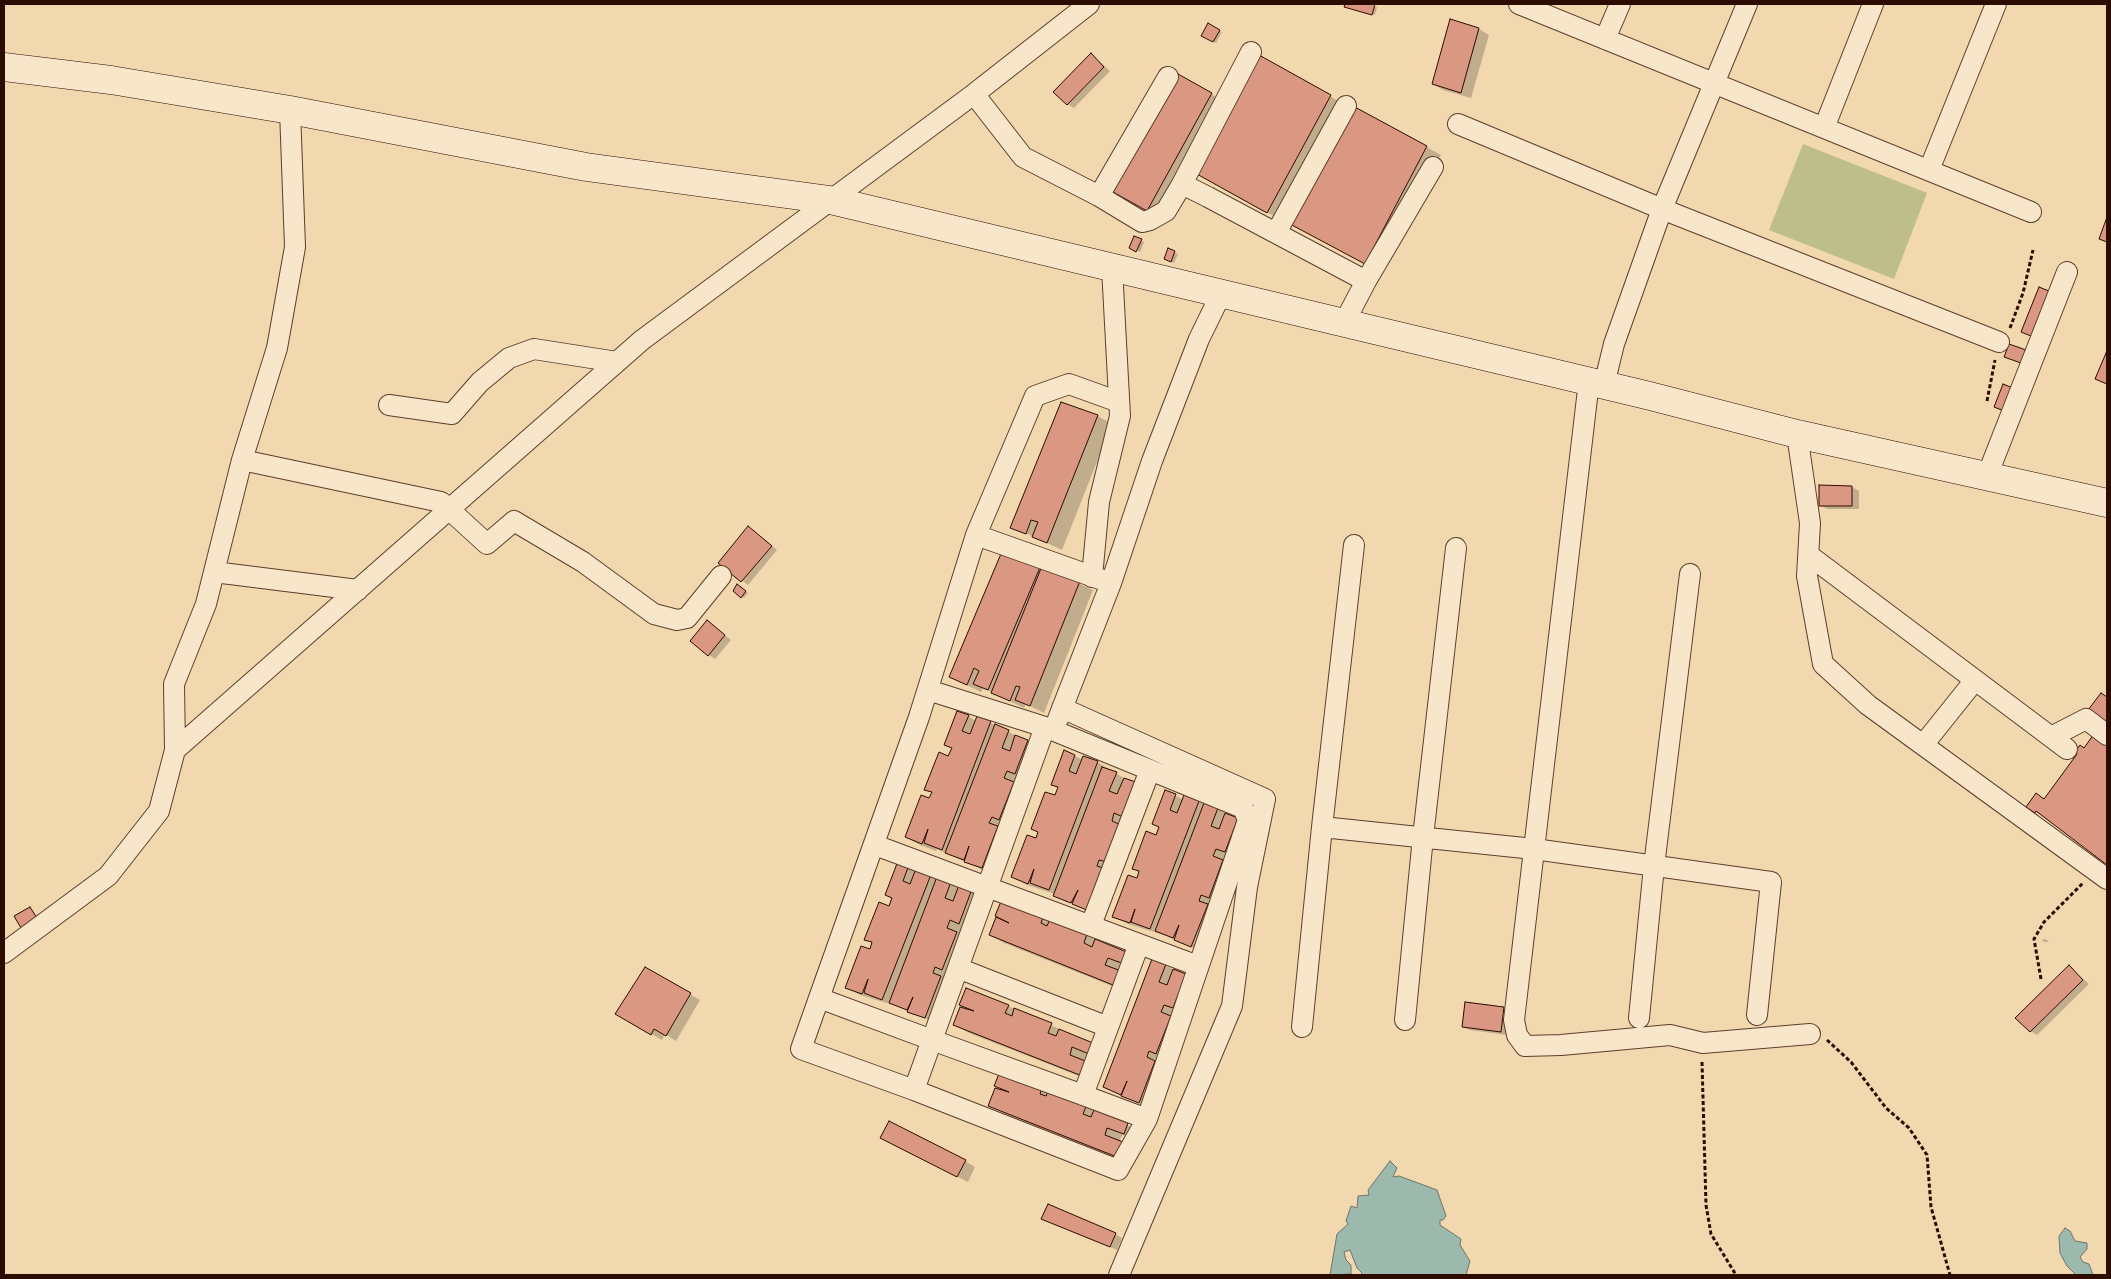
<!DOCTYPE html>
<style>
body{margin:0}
#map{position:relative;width:2111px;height:1279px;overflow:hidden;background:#f2d8ae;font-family:"Sorts Mill Goudy",serif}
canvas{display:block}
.frame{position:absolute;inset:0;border:5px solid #2c0b01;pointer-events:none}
</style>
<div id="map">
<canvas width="2111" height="1279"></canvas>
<div class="frame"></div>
</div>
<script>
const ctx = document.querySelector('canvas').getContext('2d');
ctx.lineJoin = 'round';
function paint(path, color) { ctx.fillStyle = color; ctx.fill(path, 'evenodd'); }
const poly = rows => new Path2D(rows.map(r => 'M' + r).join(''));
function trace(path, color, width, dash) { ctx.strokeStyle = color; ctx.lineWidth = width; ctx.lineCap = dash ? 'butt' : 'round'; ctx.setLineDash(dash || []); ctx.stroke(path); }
const green = poly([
 [1803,144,1927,193,1894,279,1769,230]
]);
const water = poly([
 [1390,1161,1397,1168,1393,1177,1399,1176,1437,1190,1446,1216,1443,1220,1440,1220,1440,1225,1461,1239,1460,1245,1470,1261,1466,1275,1361,1275,1362,1273,1357,1268,1350,1250,1344,1252,1346,1260,1351,1265,1351,1274,1330,1275,1337,1234,1348,1224,1346,1221,1351,1206,1357,1208,1358,1196,1369,1195,1368,1190,1390,1161],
 [2065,1228,2070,1231,2075,1241,2087,1243,2087,1249,2080,1257,2083,1262,2089,1264,2093,1275,2076,1275,2067,1266,2060,1253,2059,1236,2065,1228]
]);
const shadow = poly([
 [1346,4,1368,4,1377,7,1375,15,1348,8],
 [1451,21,1479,29,1489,35,1471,98,1443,90,1433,84],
 [1208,25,1222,32,1216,43,1202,35],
 [1091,54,1110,71,1074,108,1067,104],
 [1259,57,1344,104,1281,220,1210,181],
 [1211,94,1225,102,1162,218,1128,200],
 [1354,108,1441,155,1379,271,1306,231],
 [1135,238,1144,242,1140,252,1131,248],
 [1168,250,1178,254,1174,263,1168,260],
 [1061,403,1098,416,1112,424,1062,550,1012,527],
 [1820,487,1852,487,1859,491,1859,509,1827,509,1820,505],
 [755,532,777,550,748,585,720,563],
 [1004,550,1093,590,1044,713,1026,704,1024,708,983,688,981,692,950,677],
 [738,586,748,593,744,598,734,591],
 [714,626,731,640,715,659,709,655],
 [968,716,976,721,978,718,991,723,1042,749,996,876,937,849,936,851,920,845,906,837,930,800,933,793,926,789,949,757],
 [2107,739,2107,863,2028,806,2045,800,2085,749],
 [1075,756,1083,760,1097,762,1129,781,1121,869,1096,912,1067,900,1067,903,1055,894,1027,885,1013,877,1036,840,1056,797,1059,788,1052,784],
 [1166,791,1184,800,1198,802,1218,809,1251,827,1206,954,1164,935,1128,924,1114,916,1138,879,1140,872,1133,868,1157,836],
 [898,862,971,891,985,899,939,1025,897,1006,860,995,846,987,870,950,873,943,866,939,889,907],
 [1003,900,1128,954,1123,973,1137,981,1132,994,1004,943,990,935,1010,922],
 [2044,939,2047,940,2049,942,2044,942,2042,940],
 [1153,960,1185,975,1153,1110,1104,1087],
 [2069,967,2089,984,2037,1035,2030,1031],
 [646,968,700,1000,676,1041,665,1034,662,1040,616,1013],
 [961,1005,1008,1006,1066,1032,1103,1061,1087,1055,1084,1062,1097,1083,969,1033,955,1025,970,1010],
 [1503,1008,1510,1012,1507,1035,1470,1030,1463,1027],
 [1002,1070,1086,1105,1141,1132,1138,1141,1122,1135,1119,1142,1131,1164,1003,1113,989,1105,1006,1091,996,1085],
 [892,1144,965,1161,975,1167,968,1182],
 [1050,1222,1115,1234,1122,1238,1117,1250]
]);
const building = poly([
 [1345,4,1375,4,1372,15,1344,7,1345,4],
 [1450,19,1479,28,1461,93,1432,84,1450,19],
 [1208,23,1220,30,1213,42,1201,36,1208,23],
 [1091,53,1104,67,1067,105,1053,92,1091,53],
 [1259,55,1331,95,1267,213,1195,173,1259,55],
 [1178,74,1212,93,1147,211,1113,192,1178,74],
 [1353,106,1427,146,1365,264,1290,224,1353,106],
 [2107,217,2107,242,2099,239,2107,217],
 [1134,236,1142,239,1136,252,1129,248,1134,236],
 [1168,248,1175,251,1171,262,1164,259,1168,248],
 [2039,287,2049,291,2031,336,2021,332,2039,287],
 [2009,344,2026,350,2021,363,2004,357,2009,344],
 [2106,353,2107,354,2107,384,2095,379,2106,353],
 [2003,384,2013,388,2004,411,1994,407,2003,384],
 [1061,402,1098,415,1047,543,1032,537,1038,522,1031,520,1026,534,1010,528,1061,402],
 [1819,485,1852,486,1852,506,1819,506,1819,485],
 [748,526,772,546,741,582,718,563,748,526],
 [1003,549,1041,565,988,690,973,684,979,671,974,668,967,685,949,677,1003,549],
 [1042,566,1080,581,1030,706,1015,700,1020,687,1016,686,1010,701,991,693,1042,566],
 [737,584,746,591,741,598,733,591,737,584],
 [707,620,725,635,708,656,690,641,707,620],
 [2101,693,2107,697,2107,724,2088,710,2101,693],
 [957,711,969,715,962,731,970,734,977,716,991,721,942,850,924,843,928,829,922,844,905,837,921,795,929,798,932,792,924,790,939,752,948,756,952,748,944,745,957,711],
 [995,724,1009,730,1002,748,1010,751,1015,735,1028,740,1015,774,1007,771,1004,778,1014,782,999,820,992,817,989,823,998,826,982,868,964,862,969,846,964,860,945,853,995,724],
 [2096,731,2107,739,2107,865,2036,811,2035,813,2026,807,2036,793,2044,799,2077,754,2075,752,2080,745,2084,748,2096,731],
 [1064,750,1075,755,1069,771,1076,774,1083,756,1098,761,1049,890,1030,883,1034,869,1028,884,1011,877,1027,835,1036,838,1038,832,1031,829,1045,792,1055,795,1058,787,1051,785,1064,750],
 [1102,767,1117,772,1109,791,1117,794,1124,778,1136,782,1123,817,1114,813,1112,821,1121,825,1107,862,1099,860,1097,866,1106,869,1089,911,1072,904,1078,890,1071,903,1053,896,1102,767],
 [1165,790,1176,794,1170,810,1177,813,1184,795,1199,801,1150,929,1131,922,1135,909,1130,923,1112,917,1128,875,1137,878,1139,871,1132,869,1146,831,1156,835,1159,827,1152,824,1165,790],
 [1204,803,1218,808,1211,826,1219,829,1225,813,1238,818,1225,852,1216,849,1213,856,1223,860,1209,898,1201,895,1199,901,1208,904,1191,947,1174,940,1179,925,1173,938,1155,931,1204,803],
 [898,861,909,865,903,881,910,884,917,866,932,872,882,1000,864,993,868,979,862,994,845,988,861,946,870,949,872,942,864,940,879,902,889,906,892,898,885,895,898,861],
 [938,874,952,879,945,898,953,901,959,885,972,889,959,924,950,920,947,928,957,932,942,970,935,967,933,973,941,976,925,1018,907,1012,913,997,907,1010,889,1003,938,874],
 [1002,899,1044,915,1041,923,1047,926,1050,919,1087,934,1084,943,1092,947,1095,939,1129,953,1124,964,1108,958,1105,965,1124,972,1118,987,989,935,996,917,1009,923,995,916,1002,899],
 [30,907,37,918,21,928,14,916,30,907],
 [1152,959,1166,964,1159,982,1167,985,1173,969,1186,974,1173,1008,1164,1005,1161,1012,1171,1016,1156,1054,1149,1051,1147,1057,1155,1061,1139,1103,1121,1096,1127,1081,1121,1095,1103,1087,1152,959],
 [2069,965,2083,980,2030,1032,2015,1018,2069,965],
 [645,967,691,993,666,1036,654,1029,651,1035,615,1014,645,967],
 [966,988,1009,1005,1005,1013,1012,1016,1014,1008,1052,1023,1048,1033,1056,1036,1059,1029,1093,1043,1089,1054,1072,1047,1070,1055,1088,1062,1082,1076,953,1025,960,1007,974,1011,959,1005,966,988],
 [1465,1002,1504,1007,1501,1032,1462,1027,1465,1002],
 [1001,1069,1043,1085,1040,1094,1046,1096,1049,1089,1087,1104,1083,1114,1091,1117,1094,1110,1128,1123,1124,1134,1107,1128,1105,1135,1123,1142,1117,1157,988,1106,995,1088,1009,1092,994,1086,1001,1069],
 [889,1121,966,1160,957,1177,880,1138,889,1121],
 [1048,1204,1116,1233,1110,1247,1041,1219,1048,1204]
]);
const path = poly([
 [2010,328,2023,293,2033,250],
 [1987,401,1995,360],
 [2041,979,2034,939,2044,922,2083,883],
 [1827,1040,1851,1062,1886,1108,1909,1128,1927,1155,1931,1207,1950,1275],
 [1702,1062,1706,1205,1711,1234,1736,1275]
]);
const street = poly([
 [1519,4,2031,212],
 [1605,39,1620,4],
 [974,94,1023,157,1099,196,1168,77],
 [1458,124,1662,209,1999,342],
 [1824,128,1873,4],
 [1929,170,1996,4],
 [1182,184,1251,52],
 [1099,196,1142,222,1150,220,1166,211,1182,184,1208,197,1366,281,1344,323],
 [1276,233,1346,106],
 [1366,281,1433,167],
 [1589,381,1514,1020,1517,1035,1525,1046,1561,1045,1670,1035,1703,1043,1810,1034],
 [1604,385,1614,344,1662,209,1747,4],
 [389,405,452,414,480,382,509,358,534,349,617,362],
 [1797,434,1810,523,1807,576,1823,664,1868,705,2107,879],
 [242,460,441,502,487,544,514,521,583,562,654,614,677,620,687,618,721,576],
 [1987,476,2067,272],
 [976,535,1111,583,1152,461,1199,339,1221,294],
 [1354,545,1322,827,1534,849,1771,882,1757,1015],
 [1810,556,2067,749],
 [214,572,358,590],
 [1092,577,1099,502,1120,416,1112,268],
 [928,690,1045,727],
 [1062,708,1265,799,1247,887,1232,1006,1119,1275],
 [1058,719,1111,583],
 [2051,737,2086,719,2107,735],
 [1923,745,1975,680],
 [175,750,174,684,206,604,242,460,277,348,295,247,290,110],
 [875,845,1198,966],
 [1091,925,1150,770],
 [4,953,108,876,159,811,175,750,642,340,974,94,1089,4],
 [958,968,1108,1027],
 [819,998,801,1049,914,1090,932,1040,958,968,1045,727,1243,808,1248,820,1147,1119,1083,1095,932,1040,819,998,919,717,976,535,1035,396,1069,384,1119,402],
 [1639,1018,1654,866,1690,574],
 [1405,1020,1423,837,1456,548],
 [1302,1027,1322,827],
 [914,1090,1118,1170,1147,1119],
 [1083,1095,1139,944]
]);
const secondary = poly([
 [4,67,111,80,290,110,586,167,830,200,1650,396,1797,434,2107,503]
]);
paint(green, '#bdbe89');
paint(water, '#9bb9ad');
trace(water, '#6f7368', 1);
paint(shadow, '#0003');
paint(building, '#da9782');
trace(building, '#2c0b01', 1);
trace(street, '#5e3e2c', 22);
trace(secondary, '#2c0b01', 29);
trace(path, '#2c0b01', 3, [4, 2.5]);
trace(street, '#f7e6ca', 20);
trace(secondary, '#f7e6ca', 28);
</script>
